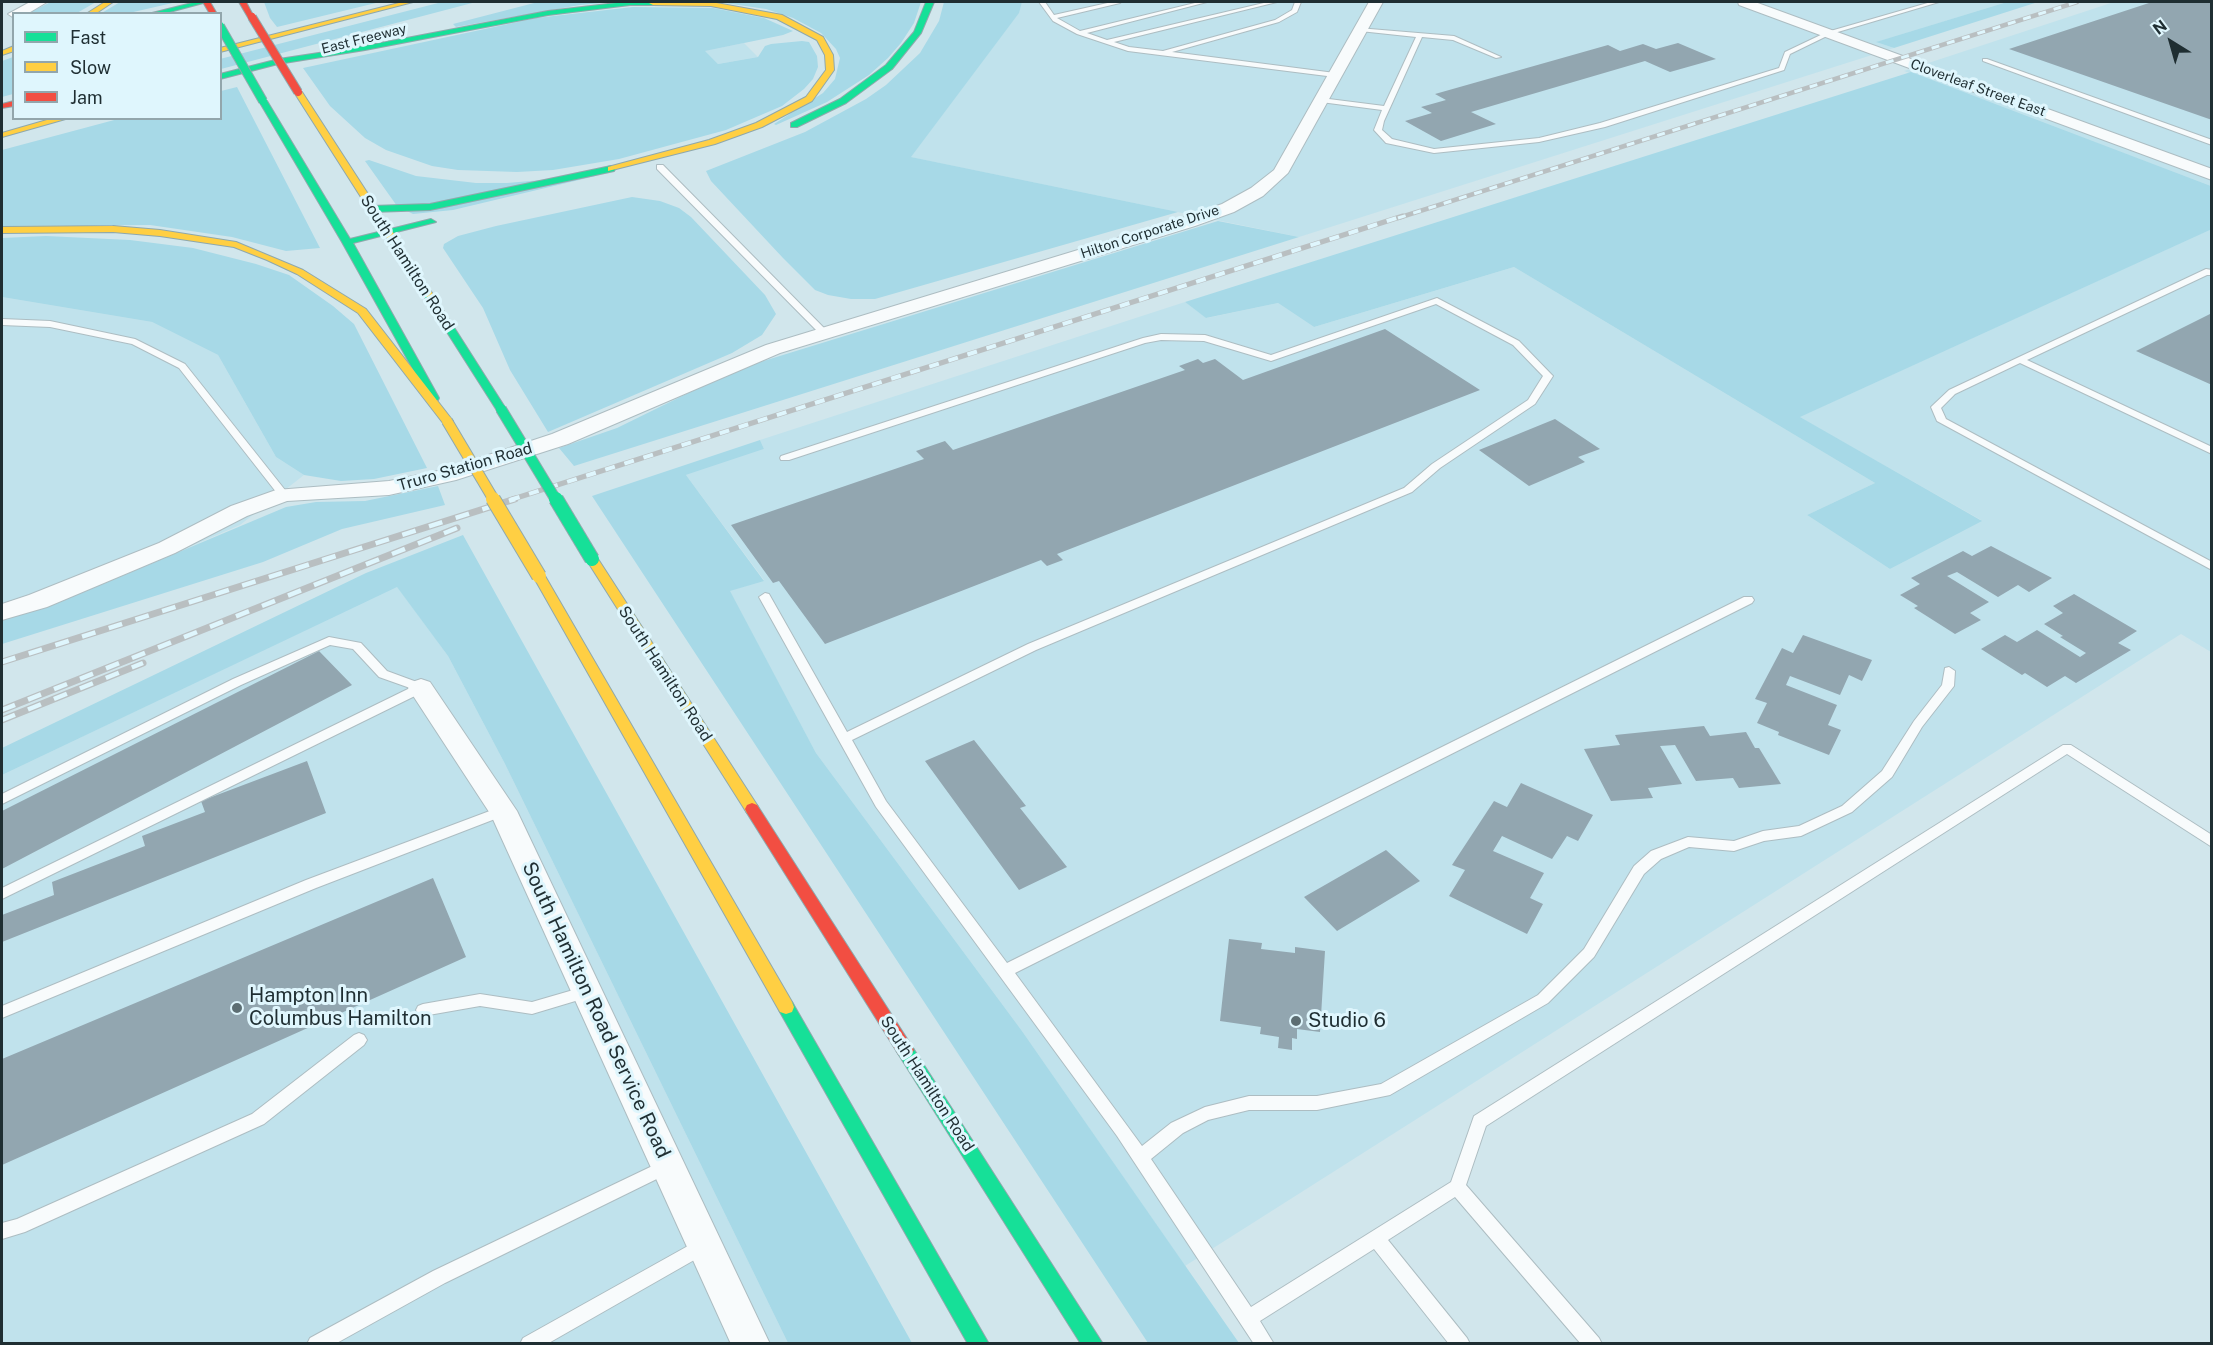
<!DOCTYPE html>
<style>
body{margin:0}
#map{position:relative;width:2213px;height:1345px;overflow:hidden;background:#d1e6ec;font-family:"Public Sans",sans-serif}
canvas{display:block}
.frame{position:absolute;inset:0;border:3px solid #1f2e32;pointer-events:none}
.legend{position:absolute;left:12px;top:12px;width:210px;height:108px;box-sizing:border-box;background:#dff6fd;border:2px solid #92a6ac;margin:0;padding:8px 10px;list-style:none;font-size:18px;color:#1f2e32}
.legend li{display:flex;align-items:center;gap:12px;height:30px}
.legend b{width:30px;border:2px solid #92a6ac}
.north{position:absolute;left:2141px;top:12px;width:60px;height:60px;-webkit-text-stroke:4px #dff6fd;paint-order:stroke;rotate:323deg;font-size:16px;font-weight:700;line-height:24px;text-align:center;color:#1f2e32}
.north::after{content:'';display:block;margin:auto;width:21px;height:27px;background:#1f2e32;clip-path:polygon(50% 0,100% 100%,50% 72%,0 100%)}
</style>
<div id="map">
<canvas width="2213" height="1345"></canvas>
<div class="frame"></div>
<ul class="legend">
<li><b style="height:8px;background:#16e098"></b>Fast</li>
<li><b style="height:8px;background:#ffcf43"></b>Slow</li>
<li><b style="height:8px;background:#f24e42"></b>Jam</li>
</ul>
<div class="north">N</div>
</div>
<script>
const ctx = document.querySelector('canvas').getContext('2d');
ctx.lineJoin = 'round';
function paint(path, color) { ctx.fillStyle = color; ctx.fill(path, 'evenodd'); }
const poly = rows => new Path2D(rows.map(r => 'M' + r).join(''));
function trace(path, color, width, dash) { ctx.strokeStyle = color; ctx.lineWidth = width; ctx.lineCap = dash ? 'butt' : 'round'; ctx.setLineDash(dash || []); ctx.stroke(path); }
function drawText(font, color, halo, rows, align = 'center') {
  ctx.font = font + ' "Public Sans",sans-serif'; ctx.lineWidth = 6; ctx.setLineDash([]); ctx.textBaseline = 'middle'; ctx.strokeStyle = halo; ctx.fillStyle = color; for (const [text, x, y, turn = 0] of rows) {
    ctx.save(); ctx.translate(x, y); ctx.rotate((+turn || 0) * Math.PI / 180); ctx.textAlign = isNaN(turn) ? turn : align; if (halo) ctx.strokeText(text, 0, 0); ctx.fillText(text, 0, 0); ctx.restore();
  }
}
const built = poly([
 [1022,2,2007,2,1877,42,1894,48,1299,237,910,157,1018,13],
 [2114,2,2211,2,2211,186,1904,71],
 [744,43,758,57,718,64,704,51],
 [2211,229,2211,652,2181,634,1185,1266,1022,1031,816,753,729,591,764,580,686,475,764,449,760,440,1185,302,1207,318,1278,303,1314,327,1514,267,1875,483,1807,515,1890,569,1981,520,1799,417],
 [2,297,152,322,218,355,276,457,304,475,240,525,98,586,2,615],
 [397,586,448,656,505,764,788,1343,2,1344,2,775]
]);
const green = poly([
 [51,2,96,2,77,13,26,14],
 [120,2,177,2,129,13,100,14],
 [264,2,380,2,277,27,270,18],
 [442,2,476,2,221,69,220,59],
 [538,2,613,2,580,5,456,27,453,24],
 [718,2,921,2,914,23,901,43,888,58,869,75,827,102,776,125,774,124,823,93,835,79,840,58,836,49,821,33,793,18,766,9],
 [944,2,1022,2,1019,13,911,157,1178,212,875,299,851,299,828,295,815,290,783,258,711,181,706,171,805,132,866,99,886,85,920,53,939,21],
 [2007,2,2038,2,1894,48,1876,42],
 [633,7,713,8,764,18,793,31,783,35,705,51,718,64,758,57,765,46,771,44,802,41,809,42,817,56,818,67,813,79,804,89,782,106,726,130,619,159,553,170,517,172,458,170,432,166,386,150,365,138,330,106,303,68,536,18],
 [13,57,13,94,2,97,2,61],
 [1911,72,2211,186,2212,229,1800,417,1982,521,1890,569,1807,515,1875,483,1514,267,1314,327,1278,303,1206,318,1185,302],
 [237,87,320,248,286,251,232,237,150,225,2,226,2,150,118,119,220,118,221,91],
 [369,160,416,176,476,183,507,183,600,175,453,210,413,214,397,206,365,161],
 [632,197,660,201,679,208,691,217,765,295,776,314,762,335,732,353,548,432,510,370,483,308,443,248,444,244,458,236,496,226],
 [1218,221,1299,237,574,466,559,448,617,428,729,373,757,363],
 [46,236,130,240,193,248,256,264,289,275,333,306,354,324,427,468,374,479,341,481,304,475,276,457,218,355,152,322,2,297,2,238],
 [760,440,764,449,686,475,764,581,730,591,816,753,1022,1031,1239,1343,1148,1343,592,496],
 [438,486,445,505,342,529,263,562,2,644,2,615,98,586,286,507,316,502,365,501],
 [463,535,912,1343,788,1343,505,764,448,656,397,587,2,775,2,748,366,573]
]);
const building = poly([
 [2152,2,2212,2,2212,120,2009,49],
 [1678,43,1716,59,1670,72,1645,61,1471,112,1496,124,1441,141,1405,121,1432,113,1421,107,1446,100,1435,94,1608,45,1620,51,1643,44,1656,49],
 [2212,313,2212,385,2136,351],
 [1385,329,1480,390,1057,554,1063,560,1047,566,1041,560,825,644,779,581,773,583,731,525,924,459,916,451,945,441,953,450,1185,370,1179,366,1198,359,1203,363,1215,359,1243,380],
 [1555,419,1600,449,1578,457,1585,462,1529,486,1479,450],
 [1991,546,2052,578,2029,592,2018,585,1998,597,1957,572,1947,576,1989,602,1970,613,1981,620,1955,634,1914,608,1918,606,1900,595,1920,584,1911,578,1963,551,1972,556],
 [2074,594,2137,631,2118,643,2131,650,2076,683,2065,676,2047,687,2025,673,2022,675,1981,649,2005,635,2017,642,2037,630,2080,657,2086,653,2060,637,2063,636,2044,624,2063,613,2053,606],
 [1803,635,1872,660,1862,681,1849,675,1840,695,1790,676,1786,685,1837,705,1828,725,1841,730,1829,755,1778,735,1779,732,1757,723,1767,703,1755,699,1782,648,1793,653],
 [319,651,352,685,2,869,2,811],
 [1704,726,1710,736,1746,732,1755,748,1759,748,1781,784,1739,788,1733,778,1696,781,1675,745,1660,746,1682,784,1648,788,1653,798,1611,801,1584,749,1620,745,1615,735],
 [974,740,1026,806,1020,808,1067,867,1019,890,925,761],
 [307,761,326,813,2,942,2,915,54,895,52,882,145,846,142,836,205,812,201,801],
 [1521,783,1593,815,1578,841,1567,836,1552,859,1502,836,1493,851,1544,873,1530,898,1543,904,1527,934,1449,896,1465,870,1452,865,1494,801,1507,807],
 [1386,850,1420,881,1337,931,1304,897],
 [433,878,466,957,2,1165,2,1059],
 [1229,939,1262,943,1261,949,1295,953,1295,947,1325,951,1320,1032,1297,1029,1297,1039,1292,1038,1292,1050,1278,1048,1279,1037,1260,1034,1261,1027,1220,1021]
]);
const lane = poly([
 [1039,2,1045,2,1054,15,1112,2,1121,2,1120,3,1057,18,1080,31,1199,2,1207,2,1087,33,1107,40,1268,2,1277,2,1114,42,1129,47,1163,51,1275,20,1292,10,1295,2,1301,2,1297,12,1279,22,1172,52,1335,73,1338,75,1335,77,1128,51,1077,34,1053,21,1039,2],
 [1931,2,1939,2,1831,34,1790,54,1784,70,1605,127,1539,142,1434,153,1386,143,1374,130,1382,110,1321,102,1317,100,1321,98,1384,106,1416,37,1360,31,1357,29,1358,28,1454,36,1501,57,1496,58,1453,40,1422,37,1384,121,1382,130,1392,139,1434,149,1539,138,1600,123,1779,68,1785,52,1827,32,1931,2],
 [1983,59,1987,59,2212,140,2212,145,1983,61,1983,59],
 [657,165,663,165,826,330,826,334,820,334,657,169,657,165],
 [2206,269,2212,270,2212,275,2207,275,2027,360,2212,447,2212,454,2020,363,1955,394,1941,408,1946,419,2212,562,2212,570,1937,421,1931,407,1949,390,2206,269],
 [1437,298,1519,341,1551,374,1553,376,1535,404,1440,468,1412,492,1036,650,852,740,886,801,1007,963,1744,597,1752,597,1754,600,1752,603,1015,973,1142,1146,1171,1123,1205,1107,1249,1096,1317,1096,1381,1084,1538,995,1584,949,1634,866,1651,851,1688,837,1734,841,1763,831,1799,826,1842,806,1882,771,1914,721,1942,685,1945,668,1949,667,1955,671,1954,686,1922,727,1892,777,1852,812,1801,836,1764,841,1734,851,1689,847,1661,859,1644,874,1594,957,1548,1003,1390,1095,1317,1110,1249,1110,1208,1120,1183,1133,1151,1159,1251,1307,1451,1182,1474,1116,2063,745,2071,745,2212,835,2212,847,2067,754,1486,1126,1466,1185,1599,1338,1602,1344,1581,1344,1455,1197,1388,1240,1467,1338,1470,1344,1449,1344,1374,1249,1260,1321,1274,1344,1254,1344,1117,1136,876,807,759,597,765,593,769,594,847,732,1028,644,1404,488,1432,464,1528,400,1543,376,1513,345,1436,304,1271,361,1204,341,1161,340,1145,343,789,460,781,460,780,458,781,456,1143,338,1161,334,1205,335,1271,355,1437,298],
 [2,319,50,321,135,339,185,364,289,495,288,497,280,497,179,368,132,344,50,327,2,325,2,319],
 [329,637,361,643,387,671,425,685,427,688,425,691,2,899,2,888,410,688,379,677,353,649,330,645,241,685,2,804,2,794,233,679,329,637],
 [503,806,508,808,510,811,508,814,316,888,2,1018,2,1006,306,880,503,806],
 [587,986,592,988,594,992,592,996,532,1014,480,1006,423,1016,418,1014,416,1010,418,1006,423,1004,480,994,532,1002,587,986],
 [359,1033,364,1035,367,1040,364,1045,264,1124,25,1232,2,1239,2,1223,17,1219,252,1114,354,1035,359,1033],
 [667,1159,673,1161,675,1166,673,1171,445,1283,335,1344,307,1344,310,1338,433,1271,667,1159],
 [704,1237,710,1239,712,1245,710,1251,547,1344,520,1344,523,1338,704,1237]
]);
const street = poly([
 [30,2,47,2,27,14,14,14,14,18,8,14,30,2],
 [1369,2,1383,2,1288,173,1263,196,1234,212,1195,226,780,353,568,444,456,480,389,495,287,501,247,516,175,553,47,607,2,620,2,604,29,595,159,543,231,506,276,490,389,481,443,470,552,434,766,345,1183,218,1222,204,1251,188,1274,170,1369,2],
 [1738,2,1755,2,2212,169,2212,180,1739,5,1738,2],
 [421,679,430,682,517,811,770,1344,731,1344,491,815,408,688,412,682,421,679]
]);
const fast = poly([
 [196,2,207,2,162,14,148,14,196,2],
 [625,2,657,3,653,5,630,5,548,15,365,50,278,64,220,79,220,74,279,59,365,46,548,11,625,2],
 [926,2,934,2,921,33,892,69,846,103,797,127,791,127,791,123,840,99,886,65,914,32,926,2],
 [260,99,267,101,350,239,431,219,436,222,353,243,439,398,438,400,430,400,429,398,342,242,259,101,260,99],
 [611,166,615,169,614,171,430,210,372,212,367,209,372,206,430,204,611,166],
 [429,293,434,296,506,409,505,411,497,411,496,409,424,296,429,293],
 [786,1000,792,1002,989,1344,968,1344,780,1012,778,1007,780,1002,786,1000],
 [905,1043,911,1045,1103,1344,1081,1344,899,1055,896,1050,899,1045,905,1043]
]);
const slow = poly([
 [105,2,113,2,95,14,86,14,105,2],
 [403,2,413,2,220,52,220,48,403,2],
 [651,2,711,2,782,15,823,37,833,55,834,70,812,101,762,127,715,144,608,171,608,167,709,140,756,123,806,97,826,70,825,55,817,40,777,19,711,6,653,5,649,3,651,2],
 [14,46,14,51,2,55,2,51,14,46],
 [295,90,302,92,434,296,432,298,424,296,294,92,295,90],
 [54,118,69,118,2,137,2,133,54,118],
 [113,226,160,230,236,242,303,270,366,309,453,421,447,424,443,423,358,313,297,274,267,260,234,247,160,236,113,232,2,233,2,227,113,226],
 [592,555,598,559,757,805,759,809,757,813,747,813,586,559,592,555],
 [539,572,545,576,792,1002,794,1007,792,1012,786,1014,780,1012,533,576,539,572]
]);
const jam = poly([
 [203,2,210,2,217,14,210,14,203,2],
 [239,2,246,2,255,19,249,19,239,2],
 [14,101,14,106,2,108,2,104,14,101],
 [752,803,757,805,911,1045,914,1050,911,1055,905,1057,899,1055,747,813,745,809,747,805,752,803]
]);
const railFar2 = poly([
 [1398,218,2077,2]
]);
const railFar1 = poly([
 [510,500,1403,216]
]);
const rail = poly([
 [2,662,515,499],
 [2,710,457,528],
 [2,720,143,663]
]);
const fastBridgeFar2 = poly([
 [220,26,263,101]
]);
const fastBridgeFar1 = poly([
 [501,409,556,500]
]);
const fastBridge = poly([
 [556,499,592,559]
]);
const slowBridgeFar1 = poly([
 [447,421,494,500]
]);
const slowBridge = poly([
 [493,499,539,576]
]);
const jamBridge = poly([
 [252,17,298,92]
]);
const markers = [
 [237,1008,6,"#5d6e73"],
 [1296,1021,6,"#5d6e73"]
];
const farStreetnames = [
 ["East Freeway",364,39,-14],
 ["Cloverleaf Street East",1978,88,20],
 ["Hilton Corporate Drive",1150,232,-18]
];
const streetNames = [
 ["South Hamilton Road",407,263,57],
 ["Truro Station Road",465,467,-16],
 ["South Hamilton Road",665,674,57],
 ["South Hamilton Road",927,1084,57]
];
const nearPoinames = [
 ["Hampton Inn",249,996],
 ["Columbus Hamilton",249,1019],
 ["Studio 6",1308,1021]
];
const nearStreetnames = [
 ["South Hamilton Road Service Road",596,1010,65]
];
paint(built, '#c0e2ec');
paint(green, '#a7d9e7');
paint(building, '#92a6b0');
trace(lane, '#adbdc2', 2);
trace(street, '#adbdc2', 2);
trace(fast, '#8fa8ac', 2);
trace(slow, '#8fa8ac', 2);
trace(jam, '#8fa8ac', 2);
paint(lane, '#f8fbfc');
paint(street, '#f8fbfc');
paint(fast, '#16e098');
paint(slow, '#ffcf43');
paint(jam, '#f24e42');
trace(railFar2, '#b9bfc1', 4.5);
trace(railFar1, '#b9bfc1', 5);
trace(rail, '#b9bfc1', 7);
trace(railFar2, '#dff6fd', 3, [8]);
trace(railFar1, '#dff6fd', 4, [10]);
trace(rail, '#dff6fd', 4.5, [14]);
trace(fastBridgeFar2, '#8fa8ac', 10, []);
trace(fastBridgeFar1, '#8fa8ac', 12, []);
trace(fastBridge, '#8fa8ac', 16, []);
trace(slowBridgeFar1, '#8fa8ac', 12, []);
trace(slowBridge, '#8fa8ac', 16, []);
trace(jamBridge, '#8fa8ac', 10, []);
trace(fastBridgeFar2, '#16e098', 8);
trace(fastBridgeFar1, '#16e098', 10);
trace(fastBridge, '#16e098', 14);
trace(slowBridgeFar1, '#ffcf43', 10);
trace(slowBridge, '#ffcf43', 14);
trace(jamBridge, '#f24e42', 8);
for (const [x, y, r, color] of markers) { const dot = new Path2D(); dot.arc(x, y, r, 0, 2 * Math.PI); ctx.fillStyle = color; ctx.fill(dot); trace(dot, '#dff6fd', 2); }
drawText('14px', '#1f2e32', '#dff6fd', farStreetnames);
drawText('16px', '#1f2e32', '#dff6fd', streetNames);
drawText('20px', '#1f2e32', '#dff6fd', nearPoinames, 'left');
drawText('20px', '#1f2e32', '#dff6fd', nearStreetnames);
</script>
